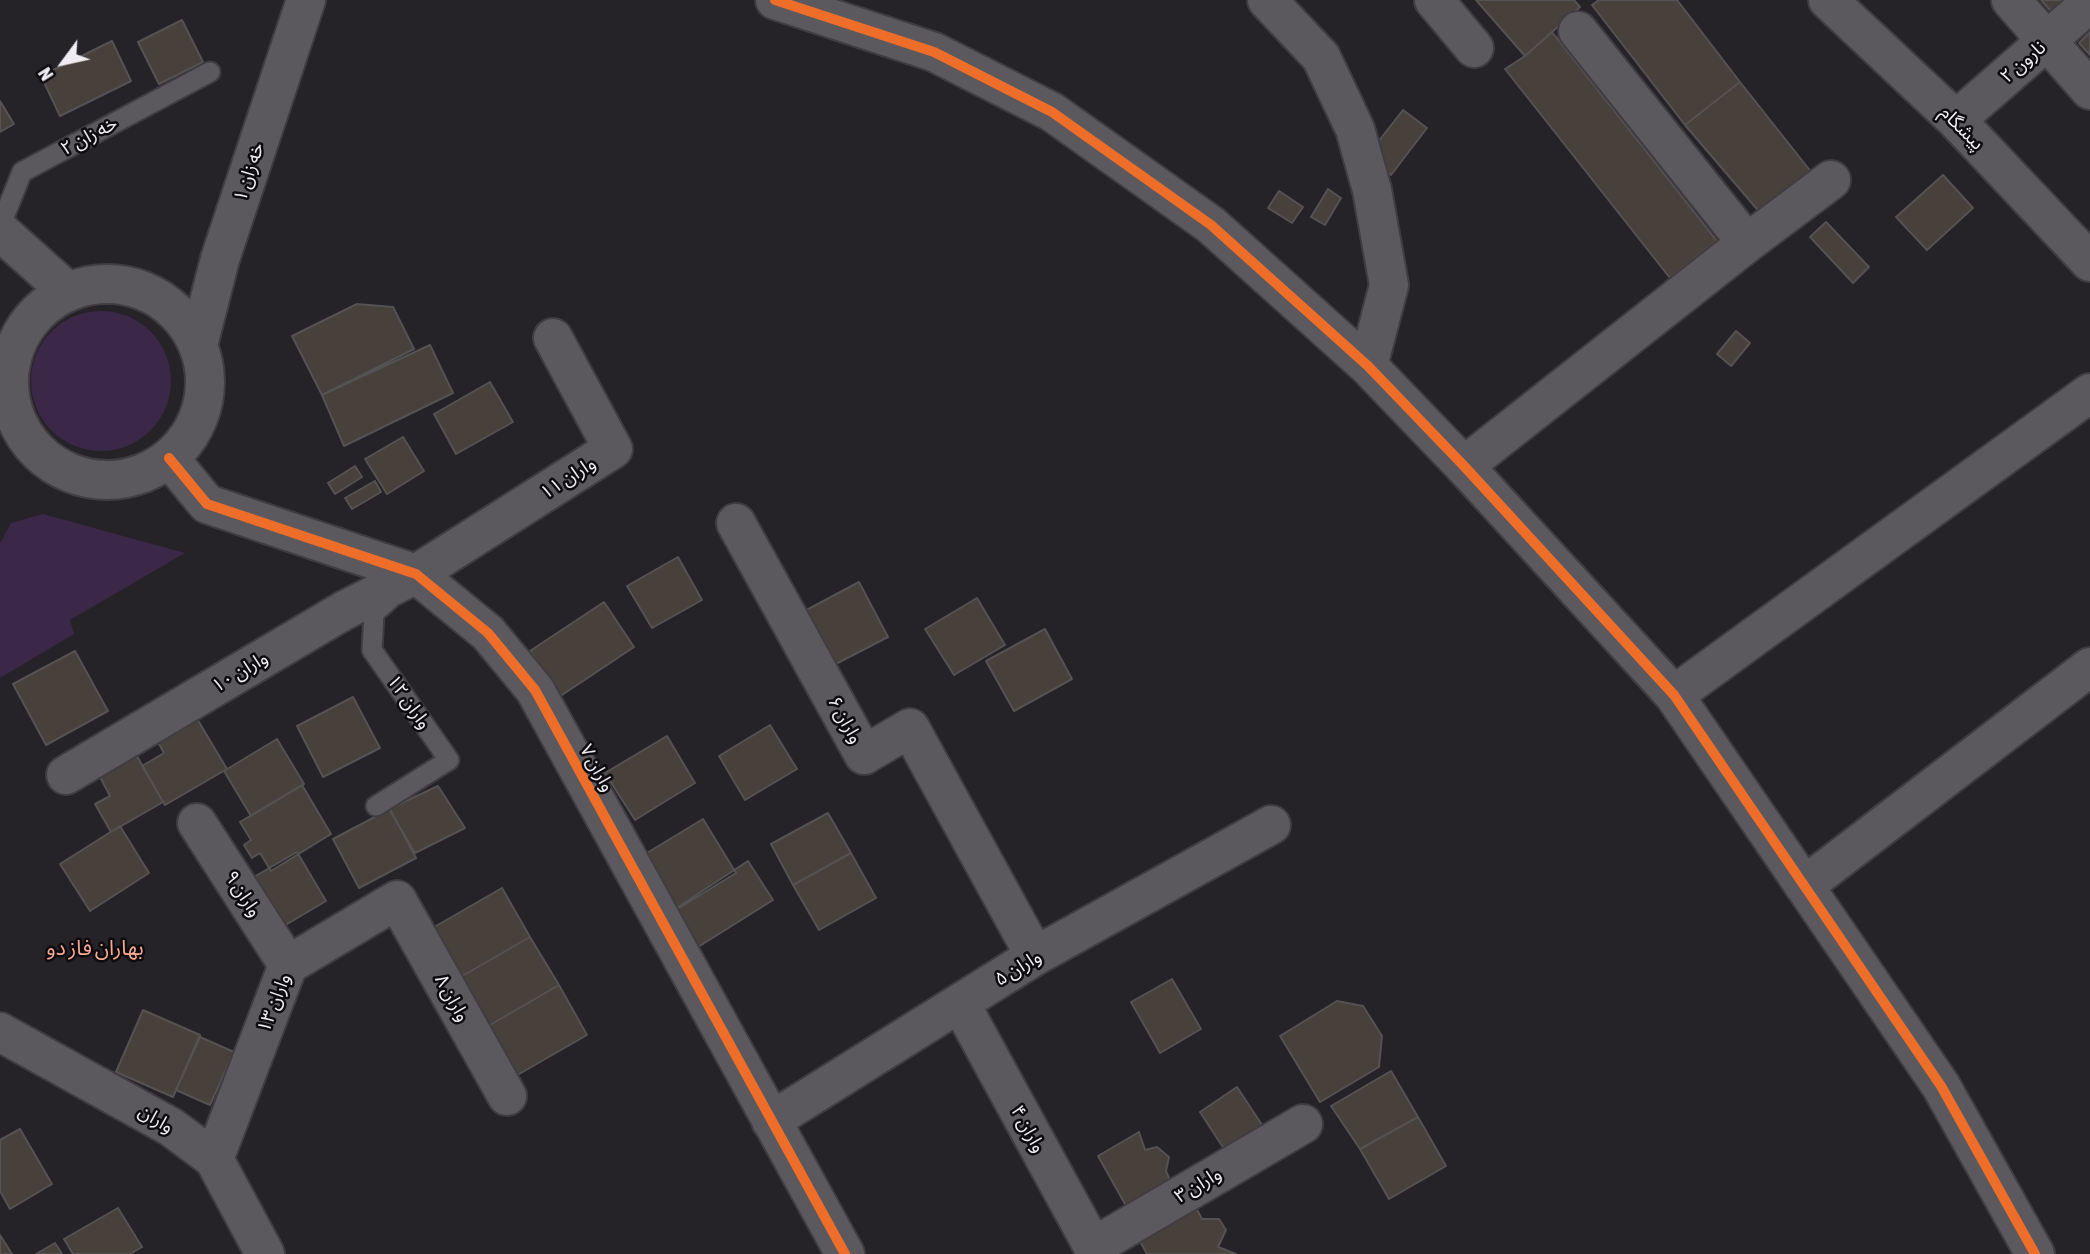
<!DOCTYPE html>
<meta charset="utf-8">
<style>
body{margin:0}
#map{position:relative;width:2090px;height:1254px;overflow:hidden;background:#252228;font-family:"Asap Condensed",sans-serif}
canvas{display:block}
.north{position:absolute;left:28px;top:28px;width:70px;height:70px;-webkit-text-stroke:5px #0e0b0f;paint-order:stroke;rotate:237deg;font-size:19px;font-weight:700;line-height:28px;text-align:center;color:#f0ecf3}
.north::after{content:'';display:block;margin:auto;width:24px;height:32px;background:#f0ecf3;clip-path:polygon(50% 0,100% 100%,50% 72%,0 100%)}
</style>
<div id="map">
<canvas width="2090" height="1254"></canvas>
<div class="north">N</div>
</div>
<script>
const ctx = document.querySelector('canvas').getContext('2d');
ctx.lineJoin = 'round';
function paint(path, color) { ctx.fillStyle = color; ctx.fill(path, 'evenodd'); }
const poly = rows => new Path2D(rows.map(r => 'M' + r).join(''));
function trace(path, color, width, dash) { ctx.strokeStyle = color; ctx.lineWidth = width; ctx.lineCap = dash ? 'butt' : 'round'; ctx.setLineDash(dash || []); ctx.stroke(path); }
function drawText(font, color, halo, rows, align = 'center') {
  ctx.font = font + ' "Asap Condensed","Noto Sans Arabic",sans-serif'; ctx.lineWidth = 5; ctx.setLineDash([]); ctx.textBaseline = 'middle'; ctx.strokeStyle = halo; ctx.fillStyle = color; for (const [text, x, y, turn = 0] of rows) {
    ctx.save(); ctx.translate(x, y); ctx.rotate((+turn || 0) * Math.PI / 180); ctx.textAlign = isNaN(turn) ? turn : align; if (halo) ctx.strokeText(text, 0, 0); ctx.fillText(text, 0, 0); ctx.restore();
  }
}
const green = poly([
 '31 381a70 70 0 1 1 140 0a70 70 0 1 1-140 0Z',
 [43,514,185,553,70,620,74,634,0,678,0,543,11,523]
]);
const building = poly([
 [1476,0,1574,0,1580,7,1525,56,1476,0],
 [1599,0,1677,0,1740,82,1685,125,1592,5,1599,0],
 [2041,0,2077,0,2057,18,2041,0],
 [182,20,203,62,159,84,138,42,182,20],
 [1552,32,1717,241,1670,278,1505,69,1525,56,1552,32],
 [2090,32,2090,55,2079,43,2090,32],
 [112,41,131,81,60,116,41,76,112,41],
 [1740,82,1812,173,1762,215,1685,125,1740,82],
 [0,101,14,124,0,132,0,101],
 [1403,110,1427,128,1391,175,1367,156,1403,110],
 [1943,175,1973,208,1927,250,1896,217,1943,175],
 [1328,189,1341,198,1325,225,1311,217,1328,189],
 [1279,191,1303,207,1292,223,1268,208,1279,191],
 [1826,222,1869,267,1853,283,1810,237,1826,222],
 [357,304,393,307,414,349,322,395,292,336,357,304],
 [1736,331,1750,343,1731,366,1717,354,1736,331],
 [430,345,453,393,344,446,322,395,430,345],
 [490,382,513,422,456,454,434,414,490,382],
 [403,437,424,471,387,494,365,459,403,437],
 [355,466,362,477,335,494,328,483,355,466],
 [375,481,381,492,352,509,345,498,375,481],
 [678,557,702,600,652,628,627,586,678,557],
 [859,582,888,637,828,668,799,614,859,582],
 [977,598,1005,645,954,675,925,629,977,598],
 [604,602,634,647,559,697,530,651,604,602],
 [1045,629,1072,679,1014,711,986,661,1045,629],
 [75,651,108,711,46,745,13,684,75,651],
 [353,697,380,748,323,777,297,726,353,697],
 [193,712,227,769,165,805,142,766,164,753,154,735,193,712],
 [770,725,797,769,745,800,719,756,770,725],
 [667,736,695,783,635,820,605,773,667,736],
 [277,739,304,784,251,816,224,771,277,739],
 [137,756,163,802,111,832,95,804,110,796,100,777,137,756],
 [302,785,331,834,271,871,260,853,252,858,244,845,251,840,240,822,302,785],
 [438,786,465,828,415,853,389,809,438,786],
 [390,809,416,858,359,888,333,839,390,809],
 [828,813,851,853,793,885,771,844,828,813],
 [703,819,736,873,671,913,637,859,703,819],
 [120,826,149,873,90,911,60,864,120,826],
 [297,852,326,901,277,930,247,881,297,852],
 [851,853,876,898,819,930,793,885,851,853],
 [748,861,773,900,690,952,669,913,748,861],
 [502,888,530,937,450,983,422,934,502,888],
 [530,937,559,985,478,1032,450,983,530,937],
 [1172,979,1201,1029,1160,1053,1131,1002,1172,979],
 [559,985,587,1035,507,1081,478,1032,559,985],
 [1337,1001,1363,1006,1382,1036,1379,1067,1320,1102,1280,1036,1337,1001],
 [143,1010,200,1035,173,1097,116,1072,143,1010],
 [200,1037,234,1052,210,1105,176,1090,200,1037],
 [1391,1071,1418,1117,1360,1149,1331,1106,1391,1071],
 [1237,1087,1266,1131,1228,1155,1200,1112,1237,1087],
 [1418,1117,1446,1166,1389,1199,1360,1149,1418,1117],
 [20,1129,52,1184,10,1209,0,1191,0,1140,20,1129],
 [1139,1132,1145,1150,1157,1147,1169,1157,1166,1171,1174,1189,1130,1213,1098,1156,1139,1132],
 [1195,1206,1202,1219,1219,1219,1226,1230,1218,1247,1236,1254,1147,1254,1137,1236,1195,1206],
 [118,1208,142,1247,130,1254,73,1254,64,1239,118,1208],
 [0,1235,12,1254,0,1254,0,1235],
 [55,1243,62,1254,36,1254,55,1243]
]);
const service = poly([
 [0,227,22,172,210,72],
 [376,806,449,760,372,650,374,613,390,599]
]);
const minor = poly([
 [775,0,934,52,1052,112,1211,225,1368,366,1464,466,1674,695,1941,1086,2035,1254],
 [1267,0,1321,57,1355,129,1372,190,1389,285,1368,366],
 [1434,0,1474,48],
 [1828,0,1956,120,2090,262],
 [2011,0,2090,90],
 [1578,31,1747,243],
 [1956,120,2090,3],
 [0,231,68,292],
 '9 382a98 98 0 1 1 196 0a98 98 0 1 1-196 0Z',
 [198,345,220,259,306,0],
 [169,458,207,504,416,574,488,633,535,690,845,1254],
 [1464,466,1747,243,1831,180],
 [736,523,864,755,910,728,1035,956],
 [1674,695,2090,393],
 [66,775,343,611,416,574,613,449,553,338],
 [197,823,288,965],
 [1804,886,2090,667],
 [960,1003,1097,1254],
 [0,1032,171,1127,214,1159,265,1254],
 [771,1121,1035,956,1271,825],
 [214,1159,288,965,397,900,507,1096],
 [1093,1247,1303,1124]
]);
const cycleway = poly([
 [775,0,934,52,1052,112,1211,225,1368,366,1464,466,1674,695,1941,1086,2035,1254],
 [169,458,207,504,416,574,488,633,535,690,845,1254]
]);
const streetNames = [
 ["نارون ۲",2023,62,-41],
 ["پیشگام",1962,128,45],
 ["خه زان ۲",89,136,-28],
 ["خه زان ۱",249,172,-72],
 ["واران ۱۱",568,478,-33],
 ["واران ۱۰",240,672,-31],
 ["واران ۱۲",409,702,55],
 ["واران ۶",845,720,61],
 ["واران ۷",597,768,61],
 ["واران ۹",243,894,57],
 ["واران ۵",1018,968,-31],
 ["واران ۸",452,998,61],
 ["واران ۱۳",274,1003,-69],
 ["واران",156,1119,31],
 ["واران ۴",1028,1129,61],
 ["واران ۳",1198,1185,-31]
];
const neighbourhoodNames = [
 ["بهاران فاز دو",95,948]
];
paint(green, '#3b2747');
paint(building, '#47403b');
trace(building, '#555253', 2);
trace(service, '#403d42', 23);
trace(minor, '#403d42', 42);
trace(service, '#5b595e', 19);
trace(minor, '#5b595e', 38);
trace(cycleway, '#ee6e29', 10);
drawText('19px', '#f0ecf3', '#0e0b0f', streetNames);
drawText('21px', '#f9a993', '#0e0b0f', neighbourhoodNames);
</script>
